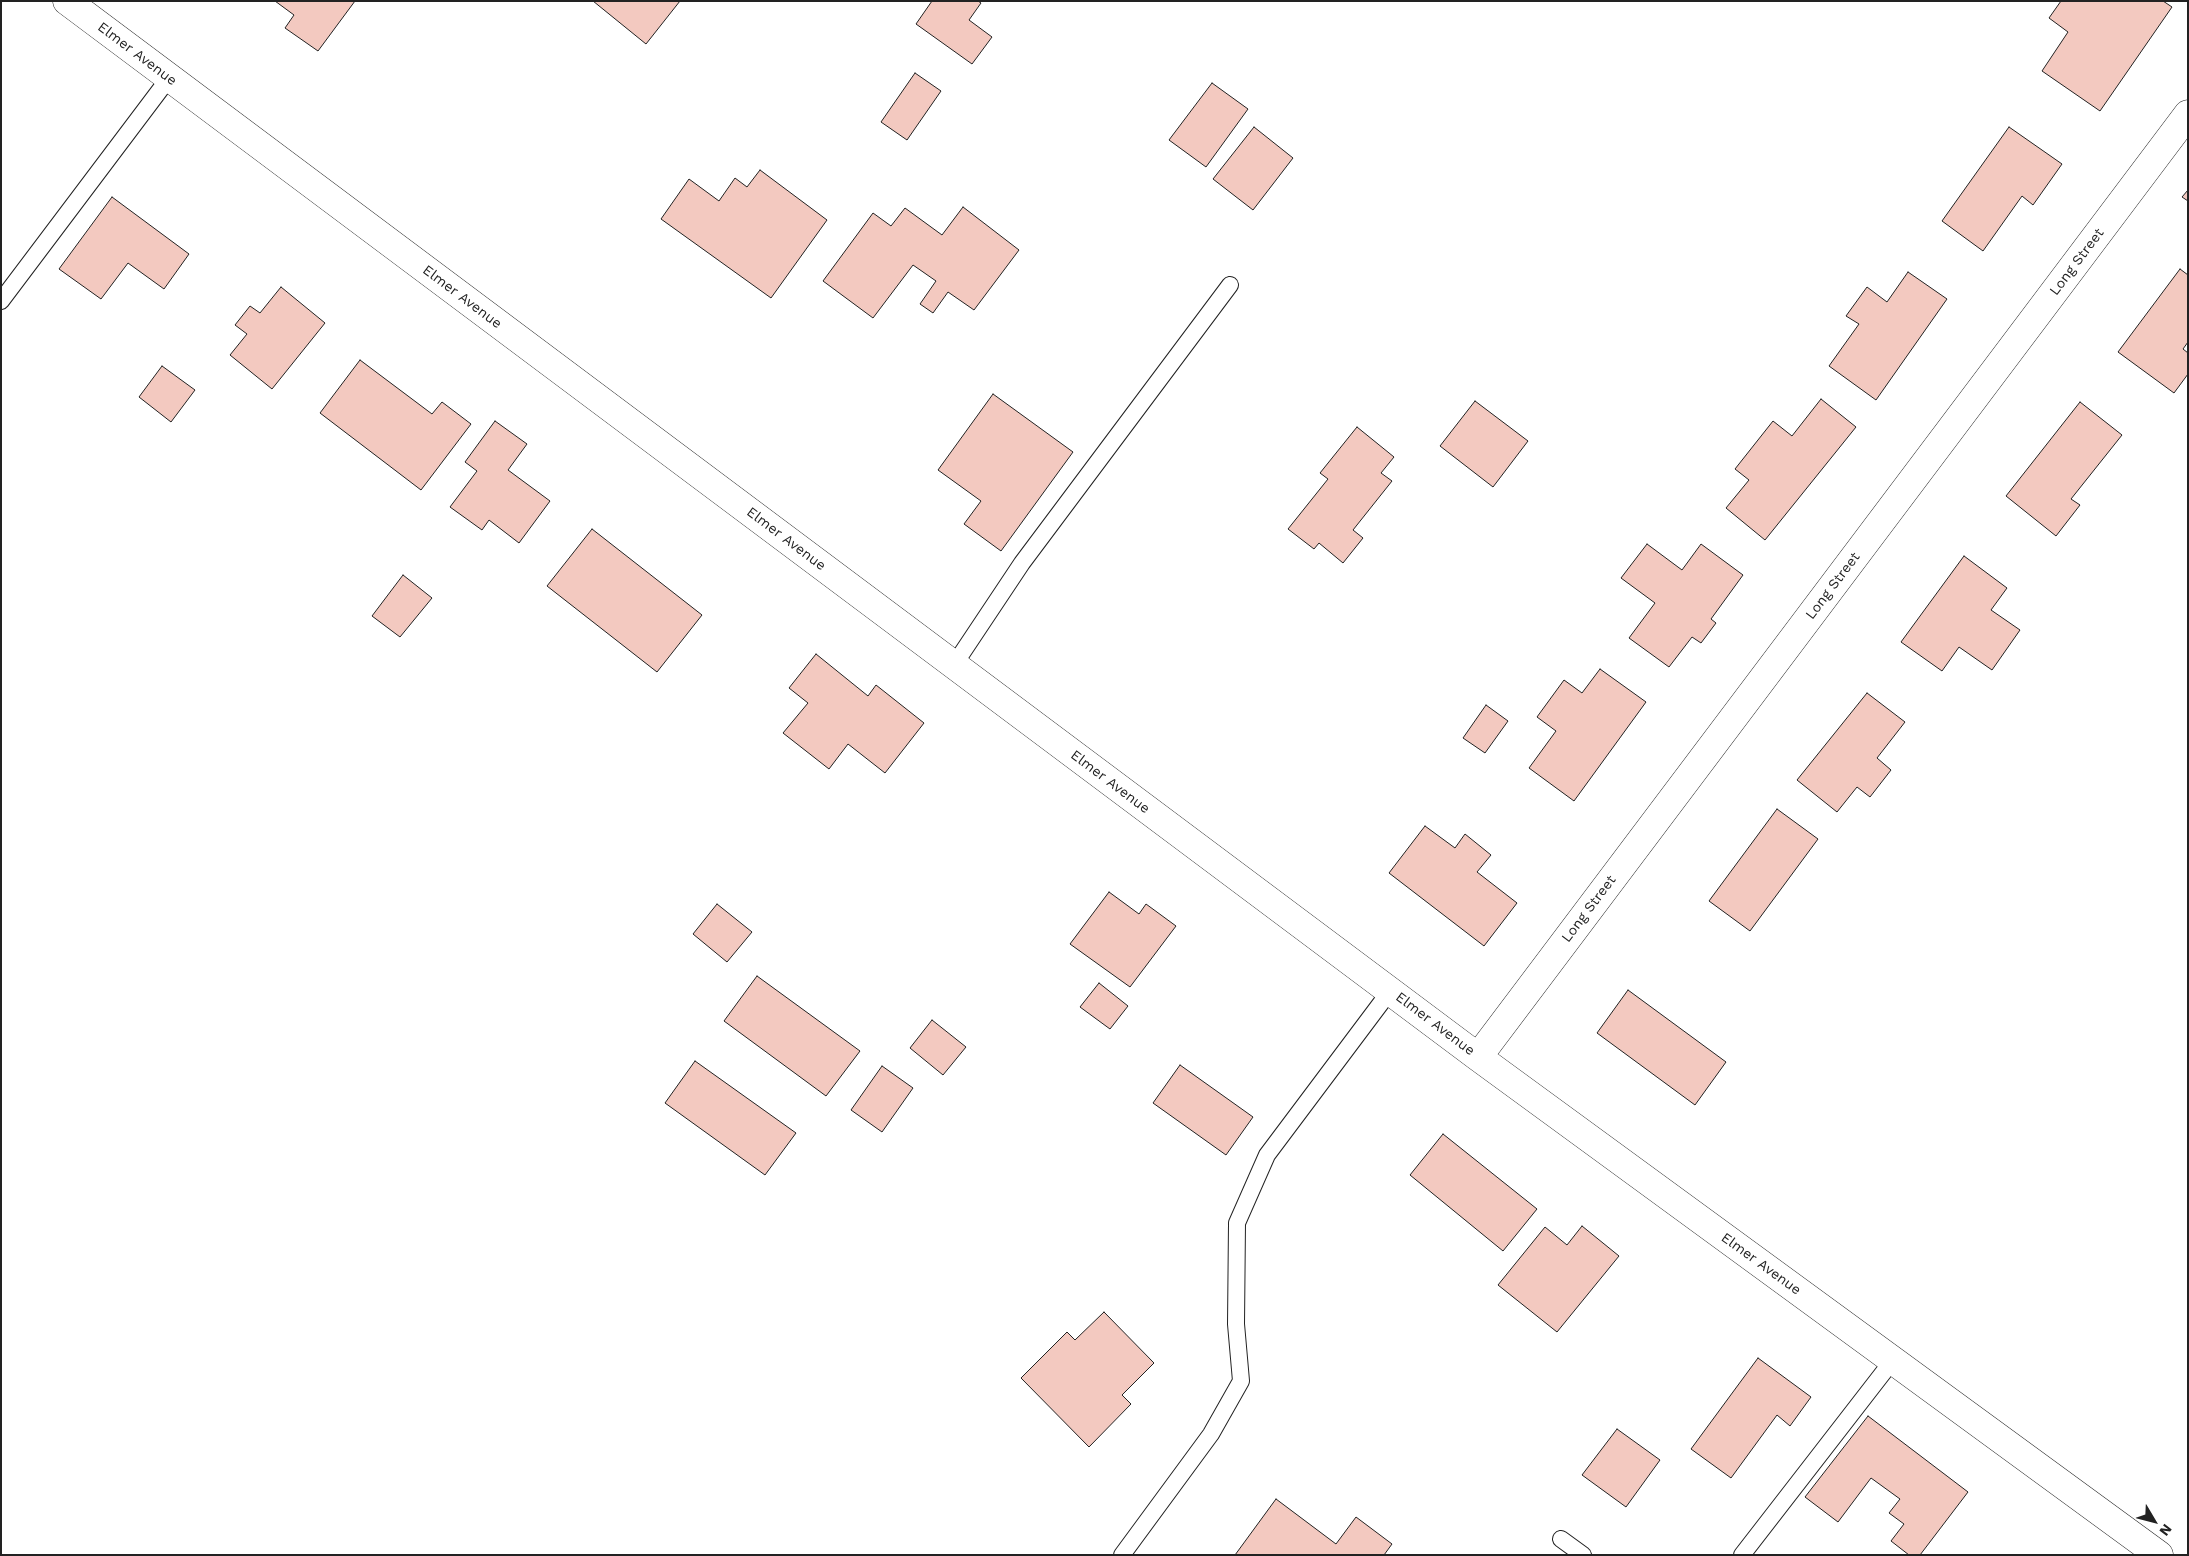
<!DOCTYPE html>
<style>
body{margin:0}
#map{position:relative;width:2189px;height:1556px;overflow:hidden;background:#fff;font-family:"Work Sans",sans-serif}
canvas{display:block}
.frame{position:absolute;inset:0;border:2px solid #222;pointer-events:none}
.north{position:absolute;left:2129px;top:1496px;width:50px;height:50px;-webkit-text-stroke:4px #fff;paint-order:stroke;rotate:127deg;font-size:14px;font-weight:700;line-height:20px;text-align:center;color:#222}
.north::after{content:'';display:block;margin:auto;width:18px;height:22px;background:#222;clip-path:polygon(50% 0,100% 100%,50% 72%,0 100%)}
</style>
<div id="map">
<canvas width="2189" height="1556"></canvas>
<div class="frame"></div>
<div class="north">N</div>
</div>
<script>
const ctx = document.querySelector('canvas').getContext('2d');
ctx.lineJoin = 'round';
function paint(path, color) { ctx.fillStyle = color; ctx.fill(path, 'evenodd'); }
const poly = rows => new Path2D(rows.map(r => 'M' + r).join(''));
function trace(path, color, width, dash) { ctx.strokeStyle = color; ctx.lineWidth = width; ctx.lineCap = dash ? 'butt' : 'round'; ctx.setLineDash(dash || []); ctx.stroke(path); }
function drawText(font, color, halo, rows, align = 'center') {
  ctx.font = font + ' "Work Sans",sans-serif'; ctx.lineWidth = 4; ctx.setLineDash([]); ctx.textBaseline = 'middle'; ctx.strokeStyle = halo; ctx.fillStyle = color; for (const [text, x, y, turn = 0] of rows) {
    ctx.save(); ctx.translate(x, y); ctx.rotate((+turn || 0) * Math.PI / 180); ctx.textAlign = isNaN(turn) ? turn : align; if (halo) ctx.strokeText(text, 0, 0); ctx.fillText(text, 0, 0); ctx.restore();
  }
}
const building = poly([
 [275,1,355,1,318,51,285,28,294,15,275,1],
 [593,1,680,1,646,44,593,1],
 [932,1,978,1,981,3,969,20,992,37,972,64,916,24,932,1],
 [2061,1,2163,1,2172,7,2100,111,2042,71,2068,32,2049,18,2061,1],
 [915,73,941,91,907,140,881,122,915,73],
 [1212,83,1248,109,1206,167,1169,140,1212,83],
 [1254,127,1293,158,1253,210,1213,179,1254,127],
 [2009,127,2062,164,2033,205,2022,196,1983,251,1942,221,2009,127],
 [760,170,827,220,771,298,661,219,689,179,719,201,735,178,747,187,760,170],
 [2188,190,2188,201,2182,197,2188,190],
 [112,197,189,254,164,289,128,263,101,299,59,269,112,197],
 [963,207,1019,250,974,310,948,292,933,313,920,304,936,281,913,265,873,318,823,281,873,213,891,226,905,208,942,235,963,207],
 [2180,269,2188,275,2188,342,2183,349,2188,353,2188,374,2174,393,2118,352,2180,269],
 [1908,272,1947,299,1876,400,1829,366,1859,324,1846,316,1867,287,1887,302,1908,272],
 [281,287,325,323,272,389,230,355,247,334,235,325,250,306,260,313,281,287],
 [360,360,432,414,442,402,471,424,421,490,320,413,360,360],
 [162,366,195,390,171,422,139,397,162,366],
 [993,394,1073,452,1001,551,964,524,981,501,938,470,993,394],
 [1821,399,1856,427,1765,540,1726,508,1749,480,1735,469,1773,421,1792,436,1821,399],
 [1475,401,1528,441,1493,487,1440,446,1475,401],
 [2080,402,2122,435,2071,499,2080,505,2056,536,2006,496,2080,402],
 [495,421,527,444,508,470,550,501,519,543,489,520,482,530,450,507,477,471,465,462,495,421],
 [1357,427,1394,457,1381,473,1392,481,1353,530,1363,538,1343,563,1319,543,1314,549,1288,529,1328,479,1320,473,1357,427],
 [592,529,702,615,657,672,547,586,592,529],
 [1647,544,1682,570,1701,544,1743,575,1711,619,1716,623,1701,643,1692,637,1669,667,1629,638,1655,603,1621,578,1647,544],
 [1964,556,2007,588,1991,610,2020,630,1992,670,1959,647,1942,671,1901,642,1964,556],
 [403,575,432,598,400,637,372,616,403,575],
 [816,654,868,696,876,685,924,723,885,773,848,744,829,769,783,733,808,703,789,688,816,654],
 [1600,669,1646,702,1574,801,1529,768,1556,731,1537,717,1564,680,1582,693,1600,669],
 [1867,693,1905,722,1877,758,1891,770,1870,797,1857,787,1837,812,1797,780,1867,693],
 [1486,705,1508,721,1485,753,1463,738,1486,705],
 [1777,809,1818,839,1750,931,1709,901,1777,809],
 [1425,826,1455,848,1465,834,1491,855,1477,872,1517,903,1484,946,1389,873,1425,826],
 [1109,892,1139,914,1146,904,1176,926,1130,987,1070,944,1109,892],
 [717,904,752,932,727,962,693,934,717,904],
 [757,976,860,1051,826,1096,724,1021,757,976],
 [1099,983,1128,1006,1110,1029,1080,1007,1099,983],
 [1628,990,1726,1062,1695,1105,1597,1033,1628,990],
 [932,1020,966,1047,943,1075,910,1048,932,1020],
 [695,1061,796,1133,765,1175,665,1103,695,1061],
 [1180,1065,1253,1117,1226,1155,1153,1103,1180,1065],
 [882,1066,913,1088,882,1132,851,1110,882,1066],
 [1443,1134,1537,1209,1503,1251,1410,1175,1443,1134],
 [1582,1226,1619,1256,1557,1332,1498,1285,1545,1227,1567,1245,1582,1226],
 [1104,1312,1154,1363,1122,1395,1131,1404,1089,1447,1021,1378,1067,1332,1075,1340,1104,1312],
 [1758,1358,1811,1397,1790,1426,1777,1415,1731,1478,1691,1449,1758,1358],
 [1868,1416,1968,1492,1920,1555,1909,1555,1891,1541,1904,1524,1889,1513,1900,1499,1871,1478,1838,1522,1805,1497,1868,1416],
 [1617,1429,1660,1460,1626,1507,1582,1475,1617,1429],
 [1276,1499,1336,1544,1356,1517,1392,1544,1384,1555,1235,1555,1276,1499]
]);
const service = poly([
 [1,301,169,78],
 [954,665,1022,563,1230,285],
 [1561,1539,1583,1555],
 [1122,1555,1211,1434,1241,1381,1236,1324,1237,1223,1267,1155,1390,991],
 [1742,1555,1893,1360]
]);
const minor = poly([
 [67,1,1478,1057,2159,1555],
 [1478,1057,2188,114]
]);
const streetNames = [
 ["Elmer Avenue",137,54,37],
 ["Long Street",2077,262,-53],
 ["Elmer Avenue",462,297,37],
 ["Elmer Avenue",786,539,37],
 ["Long Street",1833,586,-53],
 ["Elmer Avenue",1110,782,37],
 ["Long Street",1589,909,-53],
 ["Elmer Avenue",1435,1024,37],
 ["Elmer Avenue",1761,1264,36]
];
paint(building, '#f3c9c0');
trace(building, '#222', 1);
trace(service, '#222', 18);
trace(minor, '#222', 29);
trace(service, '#fff', 16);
trace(minor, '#fff', 28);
drawText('14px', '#222', '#fff', streetNames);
</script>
